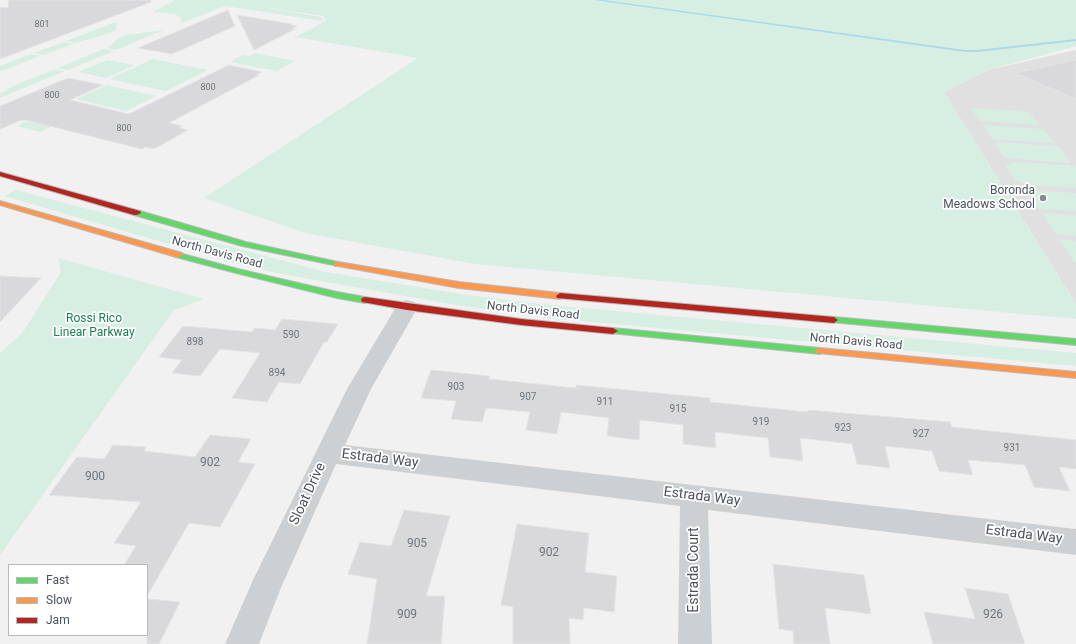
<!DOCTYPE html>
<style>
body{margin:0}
#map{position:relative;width:1076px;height:644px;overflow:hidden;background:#f2f1f1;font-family:Roboto,sans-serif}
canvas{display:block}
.legend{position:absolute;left:8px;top:564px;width:140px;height:72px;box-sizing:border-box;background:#fff;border:1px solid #b6babe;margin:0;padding:5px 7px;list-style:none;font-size:12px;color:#49525d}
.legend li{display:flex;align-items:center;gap:8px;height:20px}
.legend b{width:20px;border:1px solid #b6babe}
</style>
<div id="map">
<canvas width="1076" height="644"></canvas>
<ul class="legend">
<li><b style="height:5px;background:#63d668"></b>Fast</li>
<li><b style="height:5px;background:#ff974d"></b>Slow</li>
<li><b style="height:5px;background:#b3261e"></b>Jam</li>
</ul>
</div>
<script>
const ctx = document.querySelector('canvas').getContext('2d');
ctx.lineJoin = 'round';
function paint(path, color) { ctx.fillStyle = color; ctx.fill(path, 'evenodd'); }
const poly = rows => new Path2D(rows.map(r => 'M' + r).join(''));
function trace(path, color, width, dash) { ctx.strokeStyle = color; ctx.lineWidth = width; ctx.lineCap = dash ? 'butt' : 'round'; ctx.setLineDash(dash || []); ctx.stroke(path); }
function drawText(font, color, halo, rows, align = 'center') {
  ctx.font = font + ' Roboto,sans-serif'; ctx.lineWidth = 3.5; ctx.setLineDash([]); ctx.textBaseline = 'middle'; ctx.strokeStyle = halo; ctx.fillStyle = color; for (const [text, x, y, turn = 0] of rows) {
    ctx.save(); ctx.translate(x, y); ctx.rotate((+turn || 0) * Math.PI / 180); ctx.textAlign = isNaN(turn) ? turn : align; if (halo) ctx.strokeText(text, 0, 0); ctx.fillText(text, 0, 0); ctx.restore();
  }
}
const education = poly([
 [1076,50,1076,304,944,92,988,70]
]);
const green = poly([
 [175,0,1076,0,1076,46,988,70,944,92,1076,304,1076,319,475,264,305,233,204,198,418,58,295,37,326,21,324,16,255,6,321,17,323,21,225,6,182,23,181,22,181,18,175,14,153,12],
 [116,22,117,23,116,30,108,34,75,43,66,41],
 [164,30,116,50,106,48,111,46,110,46,116,40,126,35],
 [64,42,73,44,43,55,34,53],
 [103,49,114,51,68,70,58,68],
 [256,53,295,61,277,71,230,62,243,55,250,56],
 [31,54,40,56,0,72,0,66],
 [153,59,208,70,166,91,109,79],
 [107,60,135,65,106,78,78,72],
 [55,69,65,71,0,98,0,94,13,86],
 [107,85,156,96,126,111,76,99],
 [59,107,81,113,40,132,17,126],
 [971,108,1029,112,1040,125,980,121],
 [983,125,1043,129,1055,143,992,139],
 [994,142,1058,146,1071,163,1005,158],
 [1013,162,1076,166,1076,188,1029,185,1014,179,1005,166],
 [16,190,326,272,467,295,550,305,1076,353,1076,366,547,318,444,303,276,273,234,263,4,196],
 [1026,190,1076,193,1076,211,1039,209],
 [1042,213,1076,215,1076,236,1056,234],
 [1059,239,1076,241,1076,263,1075,263],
 [58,258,204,299,174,310,0,555,0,353,23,332,61,272]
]);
const stream = poly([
 [594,0,604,0,965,50,977,50,1076,39,1076,41,977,52,965,52,594,0]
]);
const building = poly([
 [9,0,151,0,151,2,0,59,0,7,8,8,9,0],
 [228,10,235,26,172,54,138,48,228,10],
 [237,15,292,24,290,25,297,26,292,29,295,29,254,50,237,15],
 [1076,60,1076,99,1015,73,1076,60],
 [229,65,262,72,256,75,259,75,169,123,182,126,179,128,188,130,154,149,145,147,142,149,26,120,19,121,0,129,0,106,68,78,103,85,70,100,129,114,229,65],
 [0,276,41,278,0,322,0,276],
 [282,319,338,324,327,342,324,342,300,384,279,382,267,402,232,398,260,353,220,349,200,376,172,373,182,360,159,357,183,326,252,332,255,328,275,330,282,319],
 [431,370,490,376,489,379,576,388,576,385,710,398,710,402,808,412,808,410,950,422,952,427,1076,440,1076,469,1059,467,1070,491,1034,487,1025,465,968,460,973,475,939,471,932,451,885,446,890,468,857,464,852,444,800,438,803,461,770,457,768,438,715,432,716,448,683,444,683,425,640,420,639,440,607,436,609,418,561,412,557,434,526,430,530,412,486,408,482,422,451,419,456,401,421,398,431,370],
 [210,435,251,439,238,462,255,464,220,527,189,523,147,596,147,565,124,565,136,546,114,543,141,502,49,495,77,457,104,459,113,445,146,447,144,451,195,457,210,435],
 [404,510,450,516,426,596,445,596,441,644,367,644,377,579,348,574,360,542,391,546,404,510],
 [517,524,589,533,585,572,617,576,614,612,584,608,583,620,569,618,570,644,513,644,513,607,501,605,517,524],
 [773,564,864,575,871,614,825,608,830,644,794,644,793,631,779,629,773,564],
 [965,588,1008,594,1025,644,933,644,924,612,975,619,965,588],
 [147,599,180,602,159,644,147,644,147,599]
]);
const street = poly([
 [407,300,415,302,418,307,371,389,345,445,1076,529,1076,555,708,510,712,644,678,644,680,506,336,464,280,590,259,644,225,644,253,580,347,389,399,302,407,300]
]);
const fast = poly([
 [134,211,140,211,246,242,338,262,342,264,338,266,242,246,134,215,134,211],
 [176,253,179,253,238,269,337,292,365,297,369,300,365,303,337,298,236,273,176,257,175,255,176,253],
 [834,317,1076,339,1076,345,831,322,830,320,831,318,834,317],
 [613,328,820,348,825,351,820,354,610,333,608,331,613,328]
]);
const slow = poly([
 [0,201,182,253,183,255,179,257,176,257,0,205,0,201],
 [335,262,338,262,459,282,560,293,564,296,560,299,459,288,338,266,335,266,334,264,335,262],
 [820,348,1076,372,1076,378,817,353,815,351,817,349,820,348]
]);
const jam = poly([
 [0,172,140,211,141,213,137,215,134,215,0,176,0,172],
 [560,293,834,317,838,320,834,323,557,298,556,296,560,293],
 [365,297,521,319,613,328,618,331,613,334,521,325,407,310,362,302,361,300,362,298,365,297]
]);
const markers = [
 [1043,198,4,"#848a91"]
];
const farNumbernames = [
 ["801",42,25],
 ["800",208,88],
 ["800",52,96],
 ["800",124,129]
];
const numberNames = [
 ["590",291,335],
 ["898",195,342],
 ["894",277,373],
 ["903",456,387],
 ["907",528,397],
 ["911",605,402],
 ["915",678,409],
 ["919",761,422],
 ["923",843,428],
 ["927",921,434],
 ["931",1012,448]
];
const poiNames = [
 ["Boronda",1035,191],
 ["Meadows School",1035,205]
];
const streetNames = [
 ["North Davis Road",217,253,15],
 ["North Davis Road",533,311,6],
 ["North Davis Road",856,342,5]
];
const parkNames = [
 ["Rossi Rico",94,319],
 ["Linear Parkway",94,333]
];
const nearNumbernames = [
 ["902",210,463],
 ["900",95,477],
 ["905",417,544],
 ["902",549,553],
 ["909",407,615],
 ["926",993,615]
];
const nearStreetnames = [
 ["Estrada Way",380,459,7],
 ["Sloat Drive",308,494,-65],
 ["Estrada Way",702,497,7],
 ["Estrada Way",1024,535,7],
 ["Estrada Court",694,570,-90]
];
paint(education, '#e0e0e1');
paint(green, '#d7efe2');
paint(stream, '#addaeb');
paint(building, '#d9d9db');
trace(building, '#e3e3e4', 1);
trace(fast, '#b7bac0', 2);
trace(slow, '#b7bac0', 2);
trace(jam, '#b7bac0', 2);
paint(street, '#cdd0d2');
paint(fast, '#63d668');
paint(slow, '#ff974d');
paint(jam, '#b3261e');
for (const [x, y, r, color] of markers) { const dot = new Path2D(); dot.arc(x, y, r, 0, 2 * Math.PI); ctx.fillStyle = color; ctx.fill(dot); trace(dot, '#fff', 1.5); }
drawText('9px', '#6e757e', null, farNumbernames);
drawText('10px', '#6e757e', null, numberNames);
drawText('12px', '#49525d', '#fff', poiNames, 'right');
drawText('12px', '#49525d', '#fff', streetNames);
drawText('12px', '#1b7d53', '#fff', parkNames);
drawText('12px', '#6e757e', null, nearNumbernames);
drawText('14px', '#49525d', '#fff', nearStreetnames);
</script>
